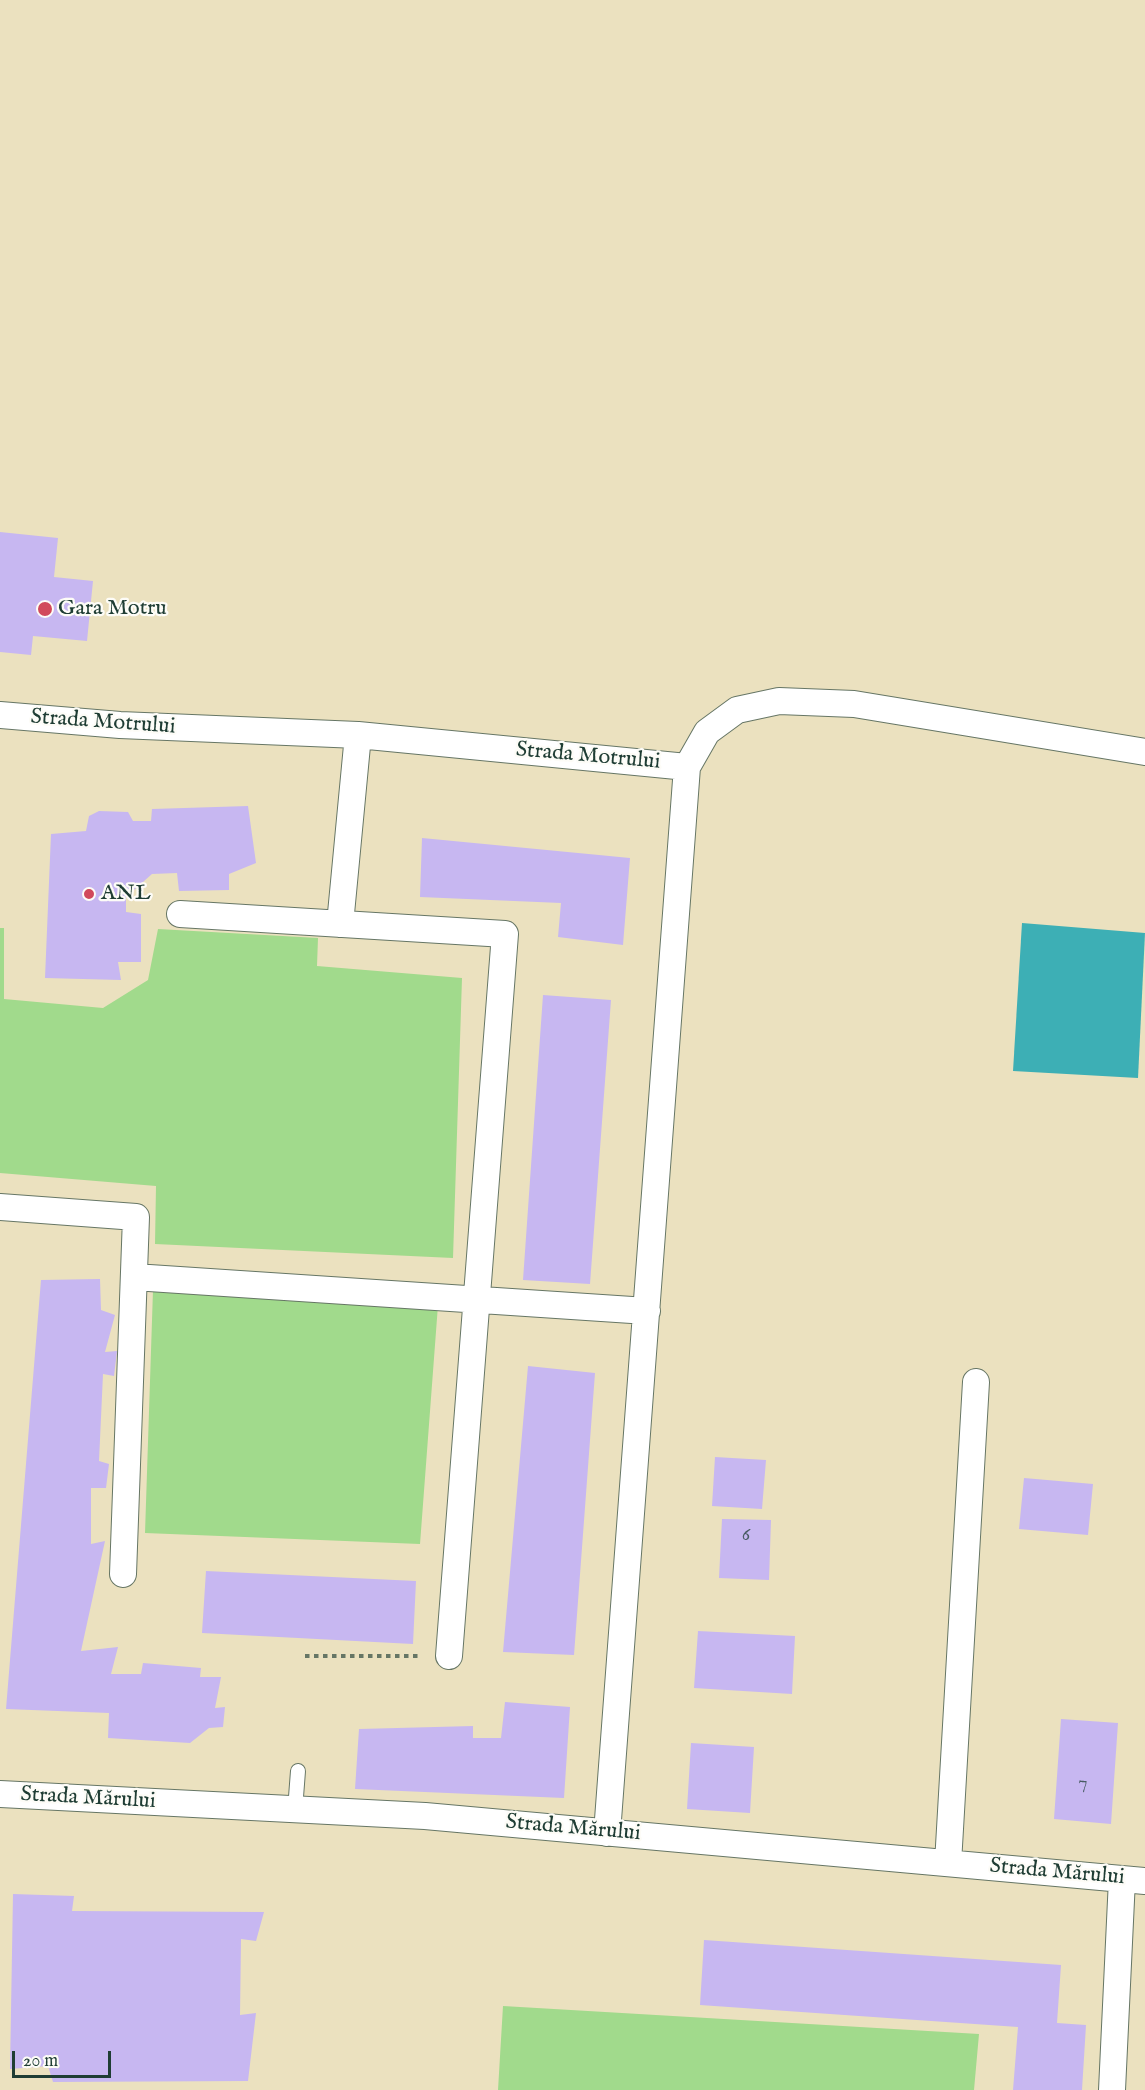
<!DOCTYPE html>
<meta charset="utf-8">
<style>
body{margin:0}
#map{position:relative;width:1145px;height:2090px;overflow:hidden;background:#ebe1bf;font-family:"IM FELL English",serif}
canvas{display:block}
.scale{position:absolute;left:12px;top:2051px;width:99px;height:27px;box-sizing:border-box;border:3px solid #1f3d34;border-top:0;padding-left:8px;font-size:18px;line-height:21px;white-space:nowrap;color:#1f3d34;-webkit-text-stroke:4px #fdfcf7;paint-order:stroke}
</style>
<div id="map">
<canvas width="1145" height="2090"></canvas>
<div class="scale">20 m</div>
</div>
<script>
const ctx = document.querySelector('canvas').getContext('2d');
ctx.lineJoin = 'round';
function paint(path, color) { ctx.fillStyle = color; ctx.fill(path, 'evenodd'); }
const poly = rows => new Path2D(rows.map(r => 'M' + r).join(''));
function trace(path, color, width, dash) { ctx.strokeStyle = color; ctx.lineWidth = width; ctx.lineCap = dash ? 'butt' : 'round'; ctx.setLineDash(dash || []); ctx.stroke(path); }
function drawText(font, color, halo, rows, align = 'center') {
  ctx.font = font + ' "IM FELL English",serif'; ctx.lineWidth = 4.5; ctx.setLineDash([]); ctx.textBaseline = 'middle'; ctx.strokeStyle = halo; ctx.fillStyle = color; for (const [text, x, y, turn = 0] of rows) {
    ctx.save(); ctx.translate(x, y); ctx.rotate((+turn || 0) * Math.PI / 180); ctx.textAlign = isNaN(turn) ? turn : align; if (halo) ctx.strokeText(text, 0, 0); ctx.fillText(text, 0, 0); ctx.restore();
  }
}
const green = poly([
 [0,928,4,928,4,999,103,1008,148,980,158,929,318,938,317,966,462,978,453,1258,155,1244,156,1186,0,1173],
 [153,1290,438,1305,420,1544,145,1533],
 [503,2006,979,2034,974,2090,498,2090]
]);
const water = poly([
 [1022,923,1145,933,1138,1078,1013,1071]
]);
const building = poly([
 [0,532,58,538,54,577,93,581,87,641,33,636,31,655,0,652],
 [248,806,256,863,229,874,229,890,179,891,177,873,152,874,126,897,126,912,141,914,141,962,118,962,121,980,45,978,51,834,86,831,89,816,99,811,128,812,133,821,151,821,152,809],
 [422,838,630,858,623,945,558,937,561,903,420,897],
 [543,995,611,1000,590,1284,523,1280],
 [100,1279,101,1310,115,1315,105,1352,117,1351,114,1376,103,1374,99,1461,109,1464,106,1488,91,1488,91,1544,105,1541,81,1651,118,1647,111,1674,141,1674,143,1663,201,1668,200,1677,221,1677,215,1708,225,1707,223,1727,209,1728,190,1743,108,1738,109,1713,6,1709,41,1280],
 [528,1366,595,1373,574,1655,503,1652],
 [715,1457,766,1460,762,1509,712,1506],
 [1024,1478,1093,1484,1088,1535,1019,1529],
 [722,1519,771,1520,769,1580,719,1578],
 [206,1571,416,1581,413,1644,202,1633],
 [698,1631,795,1636,792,1694,694,1688],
 [505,1702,570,1707,564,1798,355,1789,359,1729,473,1726,473,1738,501,1738],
 [1061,1719,1118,1723,1111,1824,1054,1819],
 [691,1743,754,1747,750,1813,687,1809],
 [13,1894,74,1896,72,1911,264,1912,256,1941,241,1939,240,2015,256,2013,248,2081,53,2082,48,2066,10,2069],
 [704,1940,1061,1965,1057,2023,1086,2025,1082,2090,1013,2090,1018,2027,700,2005]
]);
const path = poly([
 [305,1656,421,1656]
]);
const lane = poly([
 [295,1810,298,1771]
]);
const street = poly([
 [0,715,120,725,358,735,687,767],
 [180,914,505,934,449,1656],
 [340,924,358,735],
 [0,1207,136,1217,123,1574],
 [134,1277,647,1311],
 [0,1794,425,1816,1145,1881],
 [607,1833,687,767,707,732,737,710,779,701,854,704,1145,752],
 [948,1863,976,1382],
 [1112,2090,1122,1879]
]);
const markers = [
 [45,609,8,"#d1495b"],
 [89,894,6,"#d1495b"]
];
const numberNames = [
 ["6",746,1536],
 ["7",1083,1784]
];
const poiNames = [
 ["Gara Motru",58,609],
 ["ANL",101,894]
];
const streetNames = [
 ["Strada Motrului",103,723,4],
 ["Strada Motrului",588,757,5],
 ["Strada Mărului",88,1799,3],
 ["Strada Mărului",573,1829,5],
 ["Strada Mărului",1057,1873,5]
];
paint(green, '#a1da8c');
paint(water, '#3dafb5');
paint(building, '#c7b7f1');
trace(lane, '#667665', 16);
trace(street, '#667665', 28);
trace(path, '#667665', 4, [4.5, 4.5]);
trace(lane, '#fff', 14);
trace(street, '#fff', 26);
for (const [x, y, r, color] of markers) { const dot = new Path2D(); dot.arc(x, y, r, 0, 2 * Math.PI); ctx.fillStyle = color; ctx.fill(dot); trace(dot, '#fdfcf7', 2); }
drawText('20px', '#495c63', null, numberNames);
drawText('22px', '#1f3d34', '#fdfcf7', poiNames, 'left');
drawText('22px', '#1f3d34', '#fdfcf7', streetNames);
</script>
